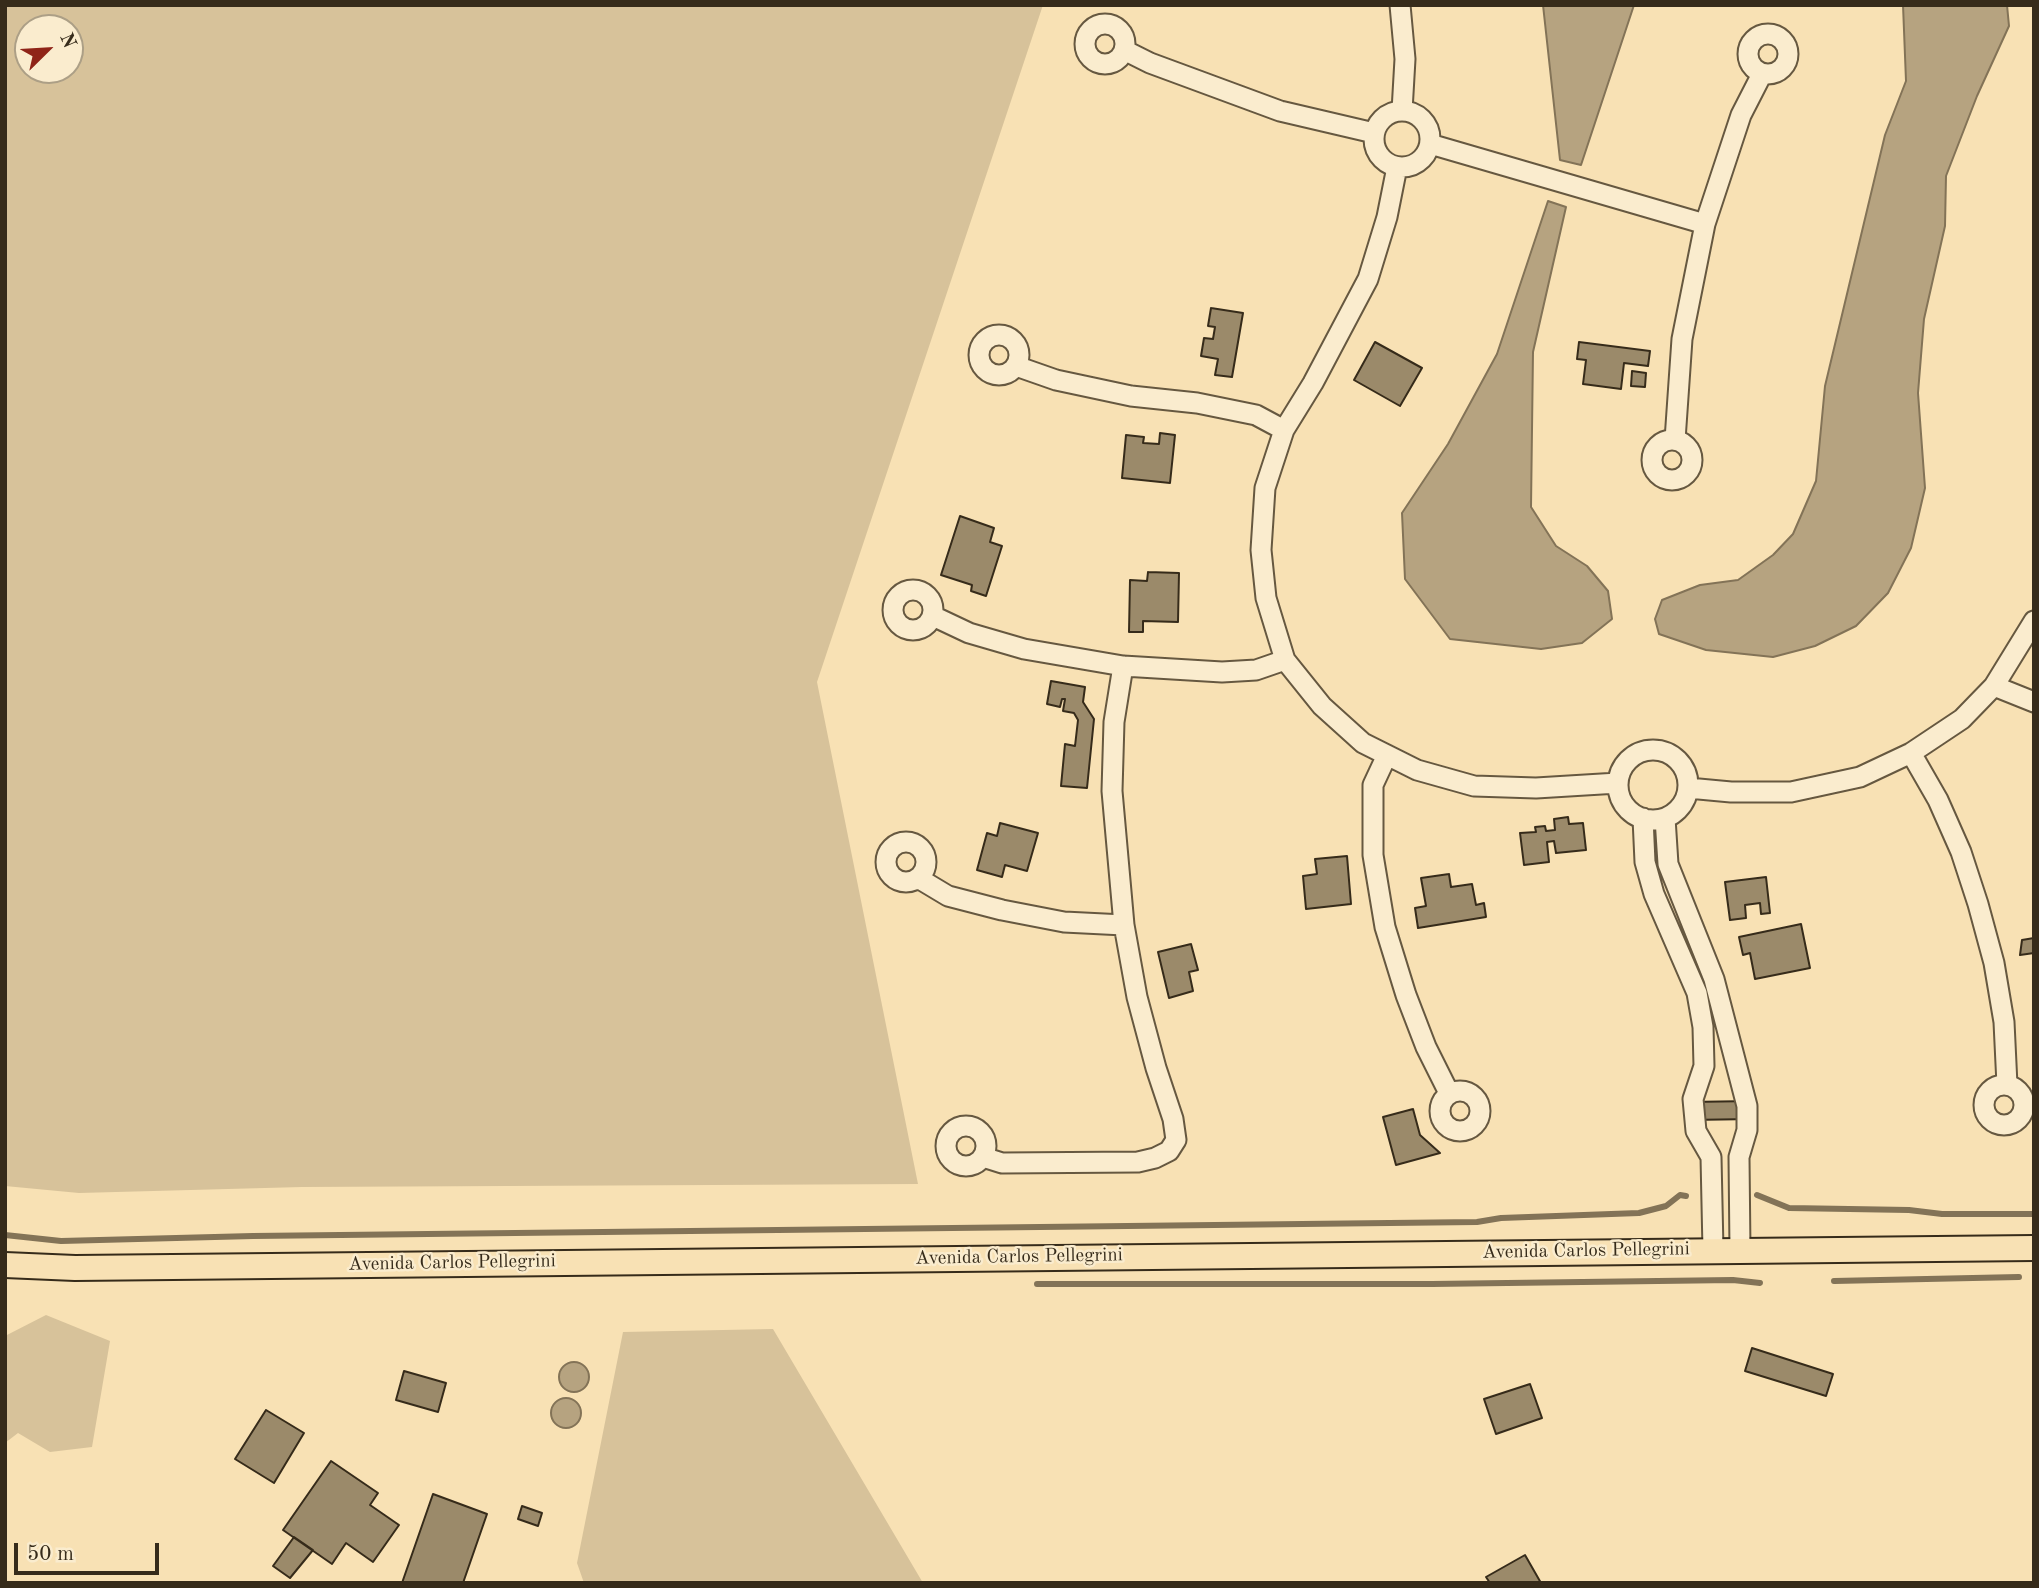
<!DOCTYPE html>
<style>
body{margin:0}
#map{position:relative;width:2039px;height:1588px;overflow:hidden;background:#f8e1b4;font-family:"Old Standard TT",serif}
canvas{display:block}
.frame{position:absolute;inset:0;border:7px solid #362b1a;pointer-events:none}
.north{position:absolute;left:14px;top:14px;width:70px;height:70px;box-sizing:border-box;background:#faecce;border:2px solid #ac9f86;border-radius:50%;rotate:66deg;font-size:19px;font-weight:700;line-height:28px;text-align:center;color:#362b1a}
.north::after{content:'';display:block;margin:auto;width:24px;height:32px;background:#8f2418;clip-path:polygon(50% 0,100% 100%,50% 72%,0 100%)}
.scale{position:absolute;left:14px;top:1543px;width:145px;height:32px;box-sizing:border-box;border:4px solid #362b1a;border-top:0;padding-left:9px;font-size:21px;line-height:24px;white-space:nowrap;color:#362b1a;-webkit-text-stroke:5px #faecce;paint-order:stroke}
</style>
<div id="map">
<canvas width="2039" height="1588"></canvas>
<div class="frame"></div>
<div class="north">N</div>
<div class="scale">50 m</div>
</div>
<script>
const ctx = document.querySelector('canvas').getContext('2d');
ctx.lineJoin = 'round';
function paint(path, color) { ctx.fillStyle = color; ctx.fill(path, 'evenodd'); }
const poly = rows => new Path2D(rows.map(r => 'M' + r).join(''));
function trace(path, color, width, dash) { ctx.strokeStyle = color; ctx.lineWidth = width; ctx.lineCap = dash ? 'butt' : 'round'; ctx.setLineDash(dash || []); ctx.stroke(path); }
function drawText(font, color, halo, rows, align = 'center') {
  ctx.font = font + ' "Old Standard TT",serif'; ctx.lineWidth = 5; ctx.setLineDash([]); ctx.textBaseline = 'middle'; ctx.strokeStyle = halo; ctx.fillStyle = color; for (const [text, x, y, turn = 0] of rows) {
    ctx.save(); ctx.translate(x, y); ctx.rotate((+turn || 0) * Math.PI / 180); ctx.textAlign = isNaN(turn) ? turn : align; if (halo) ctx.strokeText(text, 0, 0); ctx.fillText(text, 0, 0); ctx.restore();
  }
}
const green = poly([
 [5,5,1043,5,817,682,918,1184,302,1187,79,1193,5,1186],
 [70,28,70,70,28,70,28,28],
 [46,1315,110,1341,92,1447,50,1452,18,1433,5,1443,5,1336],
 [773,1329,923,1583,584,1583,577,1563,623,1332]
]);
const water = poly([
 [1543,5,1634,5,1581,165,1560,160,1543,5],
 [1903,5,2007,5,2009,26,1977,96,1946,176,1945,226,1924,319,1918,393,1925,488,1911,548,1888,593,1856,626,1815,646,1773,657,1706,650,1659,634,1655,619,1662,600,1700,585,1738,580,1773,555,1793,534,1816,481,1825,386,1885,135,1906,81,1903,5],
 [1548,201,1566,207,1533,352,1531,507,1556,546,1587,566,1608,591,1612,619,1582,643,1541,649,1450,639,1405,579,1402,513,1448,444,1497,354,1548,201],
 '559 1377a15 15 0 1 1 30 0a15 15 0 1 1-30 0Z',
 '551 1413a15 15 0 1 1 30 0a15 15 0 1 1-30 0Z'
]);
const stream = poly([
 [1757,1195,1789,1208,1909,1210,1942,1214,2034,1214],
 [5,1235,61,1241,253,1236,1477,1222,1501,1218,1639,1213,1666,1206,1680,1195,1686,1196],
 [1834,1281,2019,1277],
 [1037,1284,1432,1284,1733,1280,1760,1283]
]);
const building = poly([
 [1211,308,1243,313,1232,377,1215,375,1218,359,1201,356,1204,338,1213,339,1215,327,1208,326,1211,308],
 [1375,342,1422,368,1400,406,1354,380,1375,342],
 [1579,342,1650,351,1648,366,1624,363,1621,389,1583,384,1586,360,1577,359,1579,342],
 [1632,371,1646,373,1645,387,1631,386,1632,371],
 [1160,433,1175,435,1170,483,1122,478,1126,435,1144,437,1143,443,1159,444,1160,433],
 [960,516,994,528,990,542,1002,546,986,596,971,591,972,585,941,575,960,516],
 [1148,572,1179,573,1178,622,1143,621,1143,632,1129,632,1130,580,1147,581,1148,572],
 [1051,681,1085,687,1083,702,1094,719,1087,788,1061,786,1065,744,1075,746,1078,720,1074,713,1063,711,1065,699,1062,699,1060,707,1047,704,1051,681],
 [1568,817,1569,824,1583,823,1586,850,1556,853,1554,841,1547,842,1549,862,1524,865,1520,833,1536,832,1535,827,1545,826,1546,831,1555,830,1554,819,1568,817],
 [1000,823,1038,833,1027,871,1005,865,1002,877,977,870,987,833,997,836,1000,823],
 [1347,856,1351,904,1306,909,1303,876,1317,874,1315,859,1347,856],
 [1449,874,1451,887,1472,884,1476,905,1484,903,1486,917,1418,928,1415,908,1426,906,1421,878,1449,874],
 [1766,877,1770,913,1761,914,1760,903,1745,905,1746,918,1730,920,1725,882,1766,877],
 [1801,924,1810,968,1755,979,1750,953,1743,955,1739,937,1801,924],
 [2034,938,2034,953,2020,955,2022,940,2034,938],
 [1191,944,1198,970,1189,972,1193,991,1169,998,1158,952,1191,944],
 [1753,1101,1753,1119,1689,1120,1688,1102,1753,1101],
 [1413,1109,1420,1135,1440,1153,1396,1165,1383,1117,1413,1109],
 [1752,1348,1833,1374,1826,1396,1745,1371,1752,1348],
 [404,1371,446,1383,438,1412,396,1400,404,1371],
 [1530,1384,1542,1418,1496,1434,1484,1399,1530,1384],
 [266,1410,304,1433,274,1483,235,1459,266,1410],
 [331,1461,378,1493,370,1505,399,1525,373,1562,346,1543,332,1564,283,1530,331,1461],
 [433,1494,487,1514,463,1583,402,1583,433,1494],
 [522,1506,542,1513,538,1526,518,1519,522,1506],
 [294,1537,313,1550,290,1578,273,1566,294,1537],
 [1525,1555,1541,1583,1490,1583,1486,1577,1525,1555]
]);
const minor = poly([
 [1400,5,1405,59,1402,111],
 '1085 44a20 20 0 1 1 40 0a20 20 0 1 1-40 0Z',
 '1748 54a20 20 0 1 1 40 0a20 20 0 1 1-40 0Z',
 [1124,50,1150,63,1280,111,1374,133],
 '1374 139a28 28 0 1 1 56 0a28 28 0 1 1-56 0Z',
 [1430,144,1705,224],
 [1397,167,1387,217,1368,279,1313,383,1284,430,1265,488,1261,550,1266,598,1285,660,1322,706,1363,743,1417,770,1474,786,1536,788,1618,783],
 '979 355a20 20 0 1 1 40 0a20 20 0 1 1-40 0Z',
 [1016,366,1056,380,1131,396,1197,403,1256,415,1284,430],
 '1652 460a20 20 0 1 1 40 0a20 20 0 1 1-40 0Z',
 [1675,440,1682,339,1705,224,1741,115,1762,74],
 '893 610a20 20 0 1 1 40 0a20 20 0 1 1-40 0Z',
 [933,616,969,633,1024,649,1123,666,1222,672,1256,670,1285,660],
 [1994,686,2034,702],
 '1618 785a35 35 0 1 1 70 0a35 35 0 1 1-70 0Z',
 [1911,753,1938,800,1961,852,1978,904,1994,963,2004,1022,2007,1085],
 [1387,755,1373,785,1373,855,1385,927,1406,995,1426,1047,1449,1093],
 [1688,788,1731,792,1791,792,1860,777,1911,753,1962,719,1994,686,2034,621],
 [1643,818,1645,862,1654,894,1697,993,1703,1027,1704,1066,1693,1099,1696,1131,1711,1157,1713,1250],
 [1665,818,1668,864,1714,979,1747,1106,1747,1130,1739,1157,1740,1250],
 '886 862a20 20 0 1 1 40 0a20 20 0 1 1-40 0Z',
 [918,878,948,896,1002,910,1064,922,1124,925],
 '1984 1105a20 20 0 1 1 40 0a20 20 0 1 1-40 0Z',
 '1440 1111a20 20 0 1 1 40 0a20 20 0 1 1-40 0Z',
 '946 1146a20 20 0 1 1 40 0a20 20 0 1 1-40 0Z',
 [983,1157,1002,1163,1138,1162,1155,1158,1169,1151,1176,1140,1173,1119,1156,1068,1137,997,1124,925,1112,791,1114,722,1123,666]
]);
const major = poly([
 [5,1265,75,1268,2034,1248]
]);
const streetNames = [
 ["Avenida Carlos Pellegrini",1586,1251,-1],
 ["Avenida Carlos Pellegrini",1019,1257,-1],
 ["Avenida Carlos Pellegrini",452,1263,-1]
];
paint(green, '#d7c29a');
paint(water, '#b6a380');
trace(water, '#837357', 2);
trace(stream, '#837357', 6);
paint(building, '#9b8a6a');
trace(building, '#362b1a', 2);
trace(minor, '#665840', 23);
trace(major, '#362b1a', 28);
trace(minor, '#faecce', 19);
trace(major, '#f8e1b4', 24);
drawText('19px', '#362b1a', '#faecce', streetNames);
</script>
